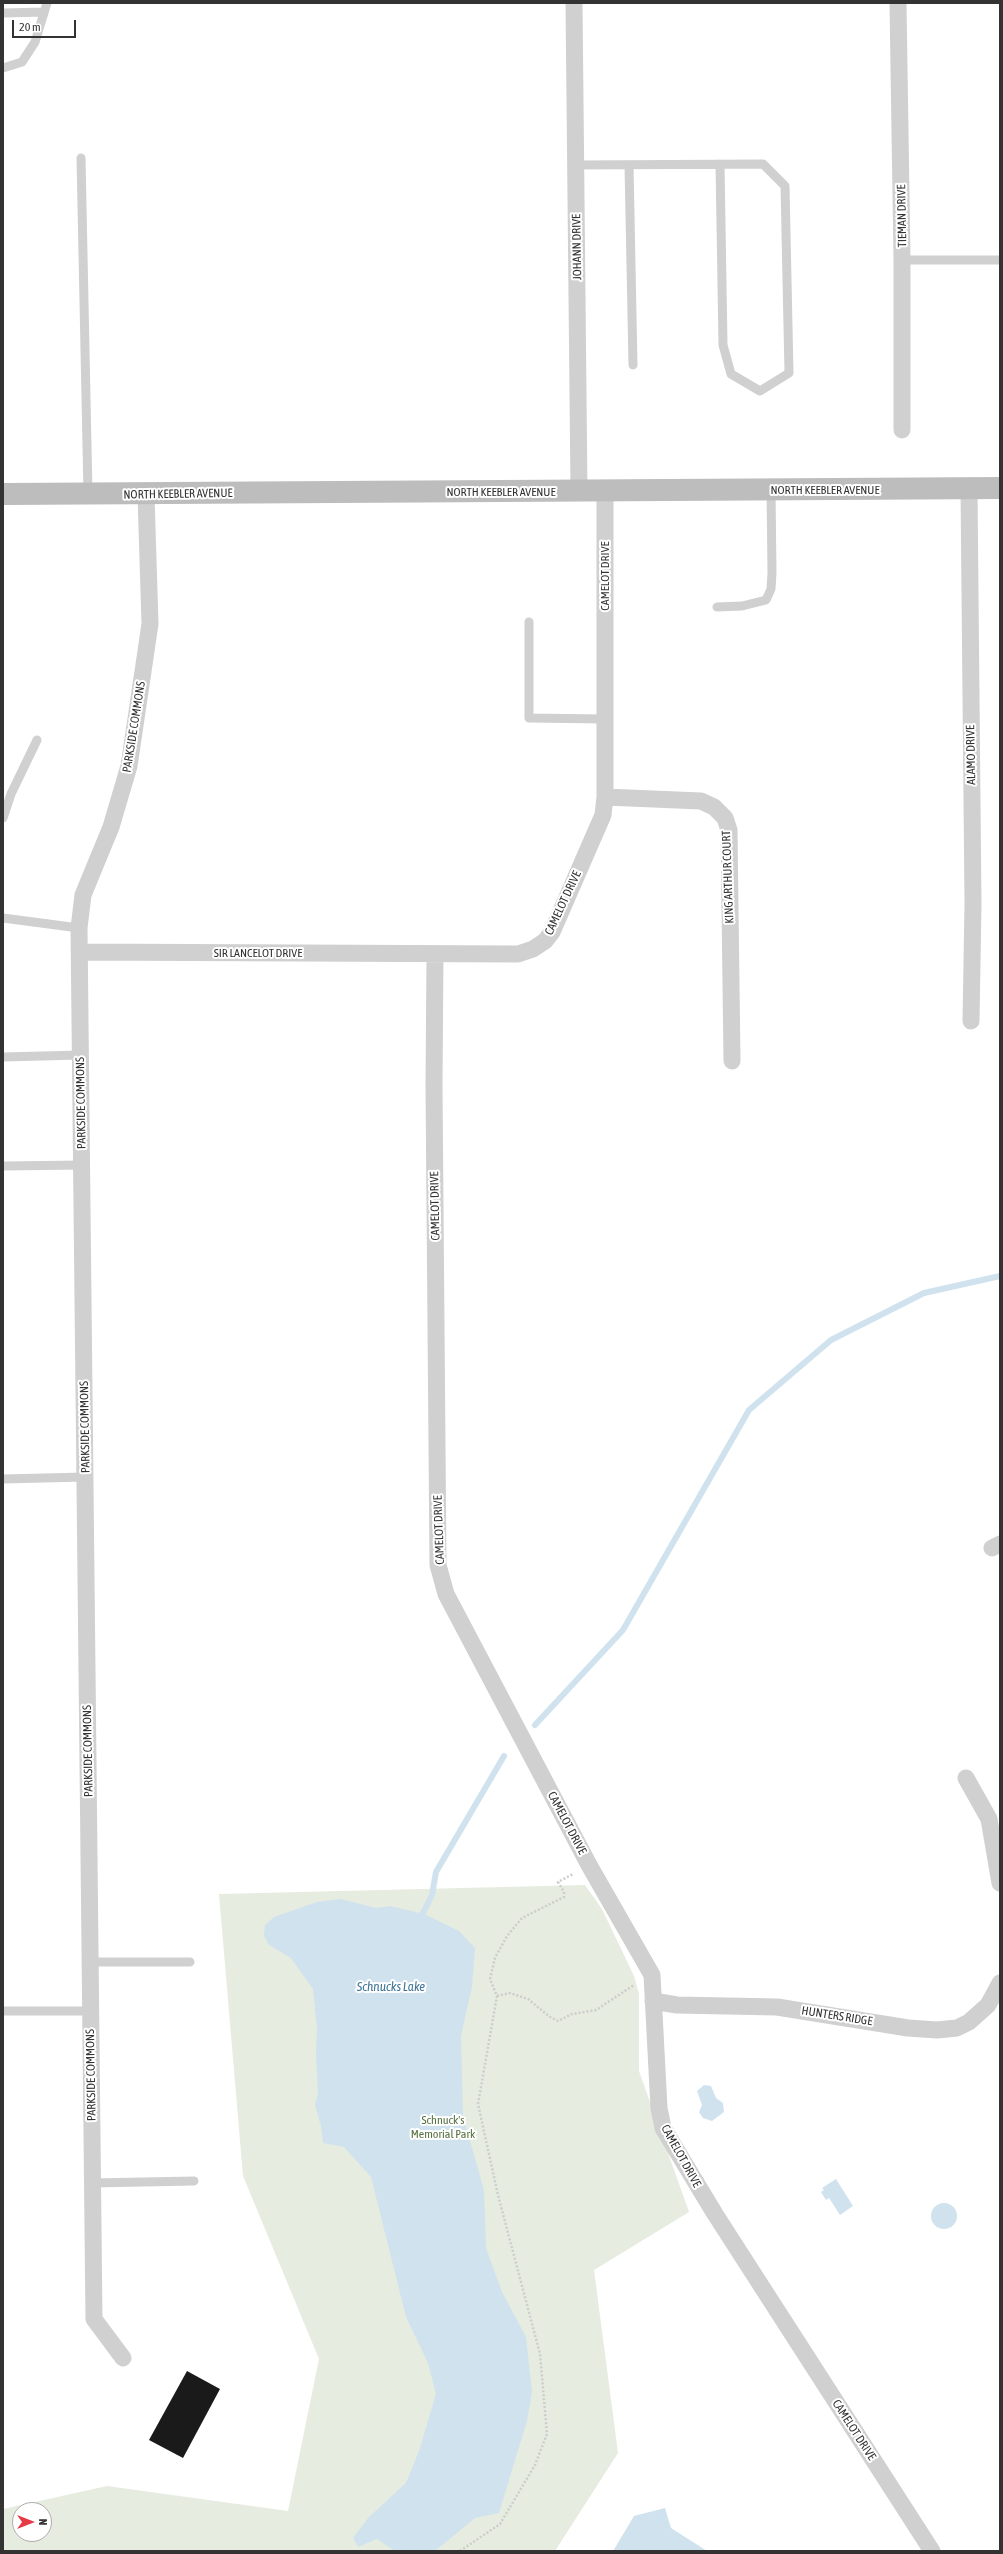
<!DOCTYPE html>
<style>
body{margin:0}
#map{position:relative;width:1003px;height:2554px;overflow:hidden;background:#fff;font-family:"Asap Condensed",sans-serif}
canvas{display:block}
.frame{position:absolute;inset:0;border:4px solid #333;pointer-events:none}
.north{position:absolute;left:12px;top:2502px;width:40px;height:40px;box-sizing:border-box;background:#fff;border:1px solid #adadad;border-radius:50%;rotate:90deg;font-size:11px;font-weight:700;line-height:16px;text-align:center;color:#333}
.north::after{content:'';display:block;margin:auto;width:14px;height:18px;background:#e63946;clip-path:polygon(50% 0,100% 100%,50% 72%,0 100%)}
.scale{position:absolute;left:12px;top:20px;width:64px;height:18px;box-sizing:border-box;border:2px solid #333;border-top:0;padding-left:5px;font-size:12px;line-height:14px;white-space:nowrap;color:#333;-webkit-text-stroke:3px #fff;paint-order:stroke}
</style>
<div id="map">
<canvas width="1003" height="2554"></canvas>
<div class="frame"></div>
<div class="north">N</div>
<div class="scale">20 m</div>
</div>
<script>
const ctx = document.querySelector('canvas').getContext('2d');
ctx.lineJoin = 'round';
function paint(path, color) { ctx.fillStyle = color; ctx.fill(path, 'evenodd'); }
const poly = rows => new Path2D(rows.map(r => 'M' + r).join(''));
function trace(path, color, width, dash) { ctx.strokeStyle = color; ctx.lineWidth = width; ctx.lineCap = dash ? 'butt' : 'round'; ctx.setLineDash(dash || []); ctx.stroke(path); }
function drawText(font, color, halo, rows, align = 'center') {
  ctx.font = font + ' "Asap Condensed",sans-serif'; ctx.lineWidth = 4; ctx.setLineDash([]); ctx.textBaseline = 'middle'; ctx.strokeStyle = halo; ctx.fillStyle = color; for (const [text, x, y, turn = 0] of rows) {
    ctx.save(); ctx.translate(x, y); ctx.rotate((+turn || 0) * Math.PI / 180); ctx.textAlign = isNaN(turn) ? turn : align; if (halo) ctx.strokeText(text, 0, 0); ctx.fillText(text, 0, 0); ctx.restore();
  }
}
const green = poly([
 [585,1885,602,1909,634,1976,639,1994,639,2071,689,2212,594,2270,618,2453,555,2551,3,2551,3,2509,107,2486,288,2511,319,2359,243,2176,219,1894],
 [20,2510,44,2510,44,2534,20,2534]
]);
const water = poly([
 [341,1899,376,1908,390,1906,424,1914,459,1931,475,1948,472,1987,461,2036,463,2116,484,2190,486,2248,502,2292,526,2337,532,2392,527,2421,499,2513,475,2518,435,2551,395,2551,377,2539,358,2547,353,2538,369,2517,406,2483,419,2451,436,2394,428,2363,406,2317,371,2177,344,2147,323,2143,321,2126,315,2105,318,2094,316,2054,317,2029,313,1989,291,1958,269,1945,264,1936,265,1925,274,1917,317,1902],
 [704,2085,711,2086,716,2098,723,2103,724,2112,712,2121,703,2118,699,2112,702,2105,697,2091],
 [836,2179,853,2206,840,2215,829,2198,826,2200,821,2192,824,2190,822,2188],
 '931 2216a13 13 0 1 1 26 0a13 13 0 1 1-26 0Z',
 [665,2508,671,2528,707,2551,613,2551,634,2516]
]);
const stream = poly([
 [535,1725,623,1630,749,1410,831,1340,924,1293,1000,1276],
 [419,1921,432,1895,436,1872,504,1756]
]);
const building = poly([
 [187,2371,220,2389,183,2458,149,2440]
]);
const path = poly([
 [497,1996,510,1993,528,1999,550,2017,558,2021,572,2014,596,2010,634,1985],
 [460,2551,500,2524,535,2465,547,2434,540,2354,498,2195,478,2104,497,1996,490,1979,495,1958,507,1936,522,1918,564,1897,564,1892,558,1882,573,1874]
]);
const lane = poly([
 [3,13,44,12],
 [3,68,22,62,35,42,47,3],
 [81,158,88,494],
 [576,165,763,164,785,186,789,373,760,391,731,374,723,345,720,164],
 [629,165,633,365],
 [902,260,1000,260],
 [717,607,742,606,766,600,771,589,772,573,771,490],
 [529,622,529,718,605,719],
 [3,818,11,794,37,740],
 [3,918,79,928],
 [3,1057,81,1055],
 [3,1166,82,1165],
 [3,1479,85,1477],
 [90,1962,190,1962],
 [3,2011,90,2011],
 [92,2183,194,2181]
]);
const street = poly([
 [574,3,579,492],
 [898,3,902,260,902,430],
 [969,489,973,904,971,1021],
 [605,797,701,801,714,807,725,818,729,830,732,1061],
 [80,952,518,954,533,949,545,941,552,932,603,815,605,797,605,492],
 [435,954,434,1086,438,1565,446,1594,589,1865,652,1975,659,2108,663,2128,715,2214,932,2551],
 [992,1548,1000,1544],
 [966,1778,989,1819,1000,1883],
 [653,2001,677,2005,777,2007,908,2028,937,2030,957,2028,969,2022,988,2005,1000,1983],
 [123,2358,94,2319,79,928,83,895,111,827,129,766,150,624,146,495]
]);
const secondary = poly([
 [3,494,1000,488]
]);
const streetNames = [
 ["TIEMAN DRIVE",902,216,-91],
 ["JOHANN DRIVE",577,247,-91],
 ["NORTH KEEBLER AVENUE",825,490],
 ["NORTH KEEBLER AVENUE",501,492],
 ["NORTH KEEBLER AVENUE",178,494,-1],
 ["CAMELOT DRIVE",605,576,-90],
 ["PARKSIDE COMMONS",134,727,-81],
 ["ALAMO DRIVE",971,755,-91],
 ["KING ARTHUR COURT",728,877,-92],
 ["CAMELOT DRIVE",563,903,-65],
 ["SIR LANCELOT DRIVE",258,953],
 ["PARKSIDE COMMONS",81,1103,-91],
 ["CAMELOT DRIVE",435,1206,-91],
 ["PARKSIDE COMMONS",85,1427,-91],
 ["CAMELOT DRIVE",439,1530,-92],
 ["PARKSIDE COMMONS",88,1751,-91],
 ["CAMELOT DRIVE",567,1823,62],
 ["HUNTERS RIDGE",837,2016,9],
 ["PARKSIDE COMMONS",91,2075,-91],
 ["CAMELOT DRIVE",681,2156,61],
 ["CAMELOT DRIVE",854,2430,57]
];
const parkNames = [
 ["Schnuck's",443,2120],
 ["Memorial Park",443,2134]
];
const waterNames = [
 ["Schnucks Lake",391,1987]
];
paint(green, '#e6ecdf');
paint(water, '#cfe2ee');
trace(stream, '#cfe2ee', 6);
paint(building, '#1a1a1a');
trace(path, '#cdcdcd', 2.5, [2, 2]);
trace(lane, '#d0d0d0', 9);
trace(street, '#d0d0d0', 17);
trace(secondary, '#bdbdbd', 22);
drawText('12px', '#333', '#fff', streetNames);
drawText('12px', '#56703f', '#fff', parkNames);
drawText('italic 13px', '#3f7597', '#fff', waterNames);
</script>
